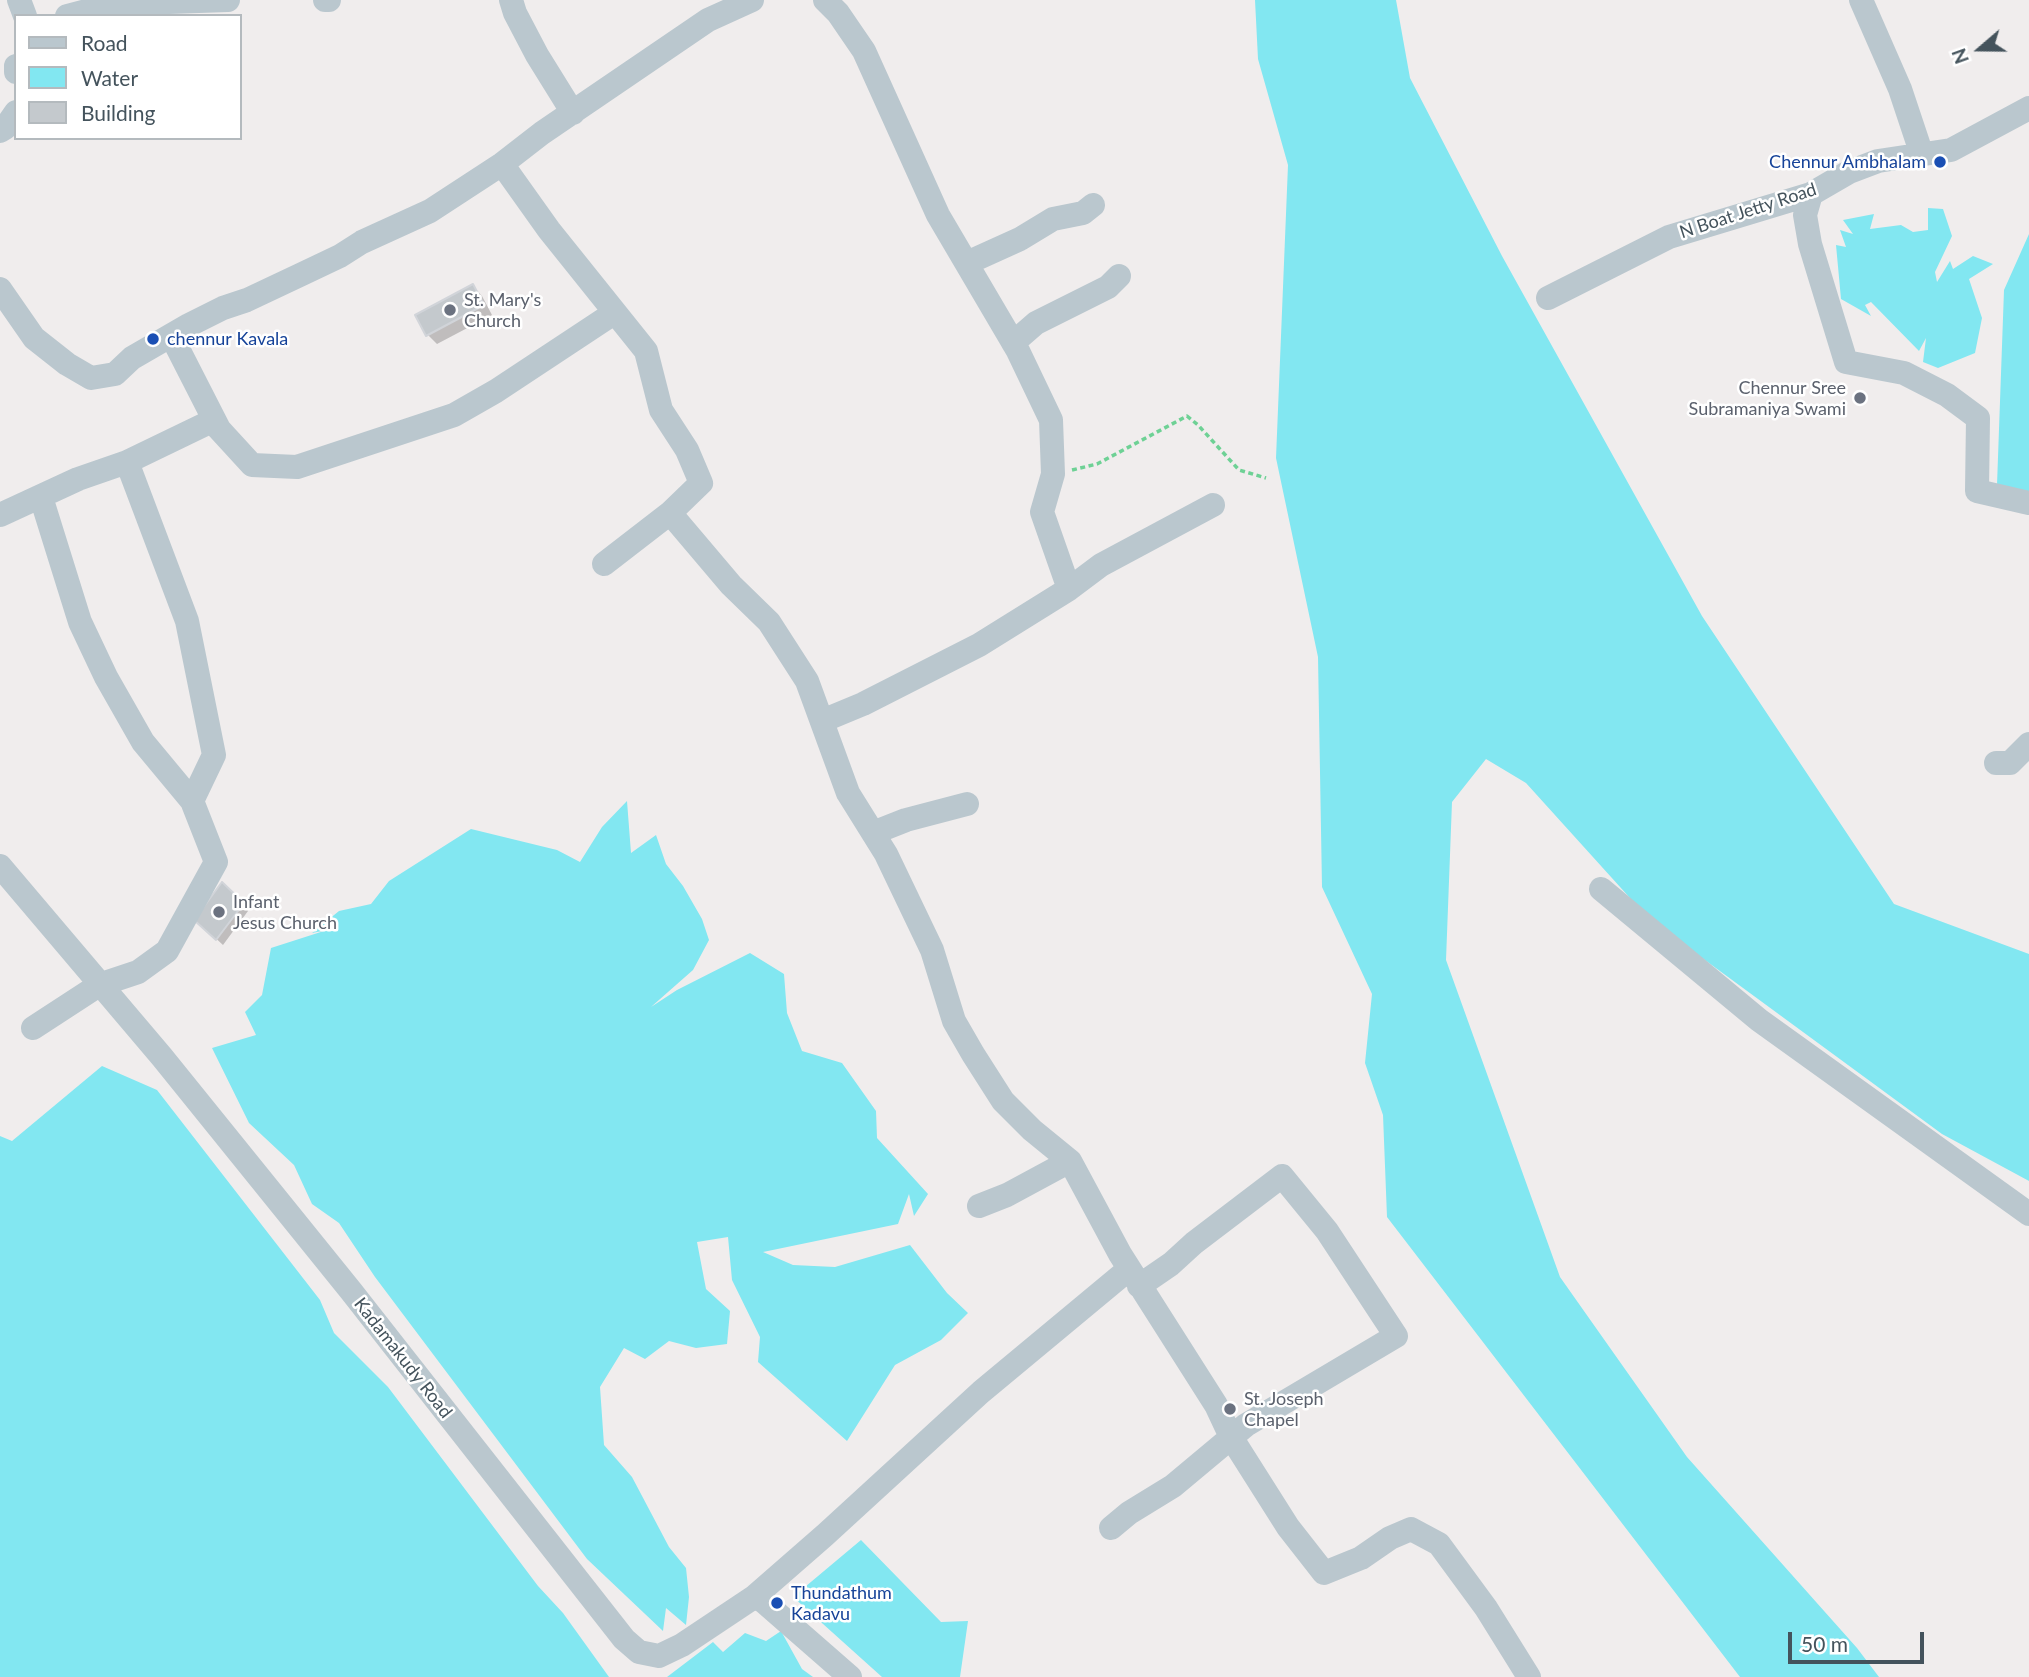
<!DOCTYPE html>
<style>
body{margin:0}
#map{position:relative;width:2029px;height:1677px;overflow:hidden;background:#f0eded;font-family:Lato,sans-serif}
canvas{display:block}
.legend{position:absolute;left:14px;top:14px;width:228px;height:126px;box-sizing:border-box;background:#fff;border:2px solid #b4babe;margin:0;padding:9px 12px;list-style:none;font-size:21px;color:#44535c}
.legend li{display:flex;align-items:center;gap:14px;height:35px}
.legend b{width:35px;border:2px solid #b4babe}
.north{position:absolute;left:1945px;top:14px;width:70px;height:70px;-webkit-text-stroke:5px #fff;paint-order:stroke;rotate:250deg;font-size:19px;font-weight:700;line-height:28px;text-align:center;color:#44535c}
.north::after{content:'';display:block;margin:auto;width:24px;height:32px;background:#44535c;clip-path:polygon(50% 0,100% 100%,50% 72%,0 100%)}
.scale{position:absolute;left:1788px;top:1632px;width:136px;height:32px;box-sizing:border-box;border:4px solid #44535c;border-top:0;padding-left:9px;font-size:21px;line-height:24px;white-space:nowrap;color:#44535c;-webkit-text-stroke:5px #fff;paint-order:stroke}
</style>
<div id="map">
<canvas width="2029" height="1677"></canvas>
<ul class="legend">
<li><b style="height:9px;background:#bac7ce"></b>Road</li>
<li><b style="height:19px;background:#82e7f1"></b>Water</li>
<li><b style="height:19px;background:#c4c9cd"></b>Building</li>
</ul>
<div class="north">N</div>
<div class="scale">50 m</div>
</div>
<script>
const ctx = document.querySelector('canvas').getContext('2d');
ctx.lineJoin = 'round';
function paint(path, color) { ctx.fillStyle = color; ctx.fill(path, 'evenodd'); }
const poly = rows => new Path2D(rows.map(r => 'M' + r).join(''));
function trace(path, color, width, dash) { ctx.strokeStyle = color; ctx.lineWidth = width; ctx.lineCap = dash ? 'butt' : 'round'; ctx.setLineDash(dash || []); ctx.stroke(path); }
function drawText(font, color, halo, rows, align = 'center') {
  ctx.font = font + ' Lato,sans-serif'; ctx.lineWidth = 5; ctx.setLineDash([]); ctx.textBaseline = 'middle'; ctx.strokeStyle = halo; ctx.fillStyle = color; for (const [text, x, y, turn = 0] of rows) {
    ctx.save(); ctx.translate(x, y); ctx.rotate((+turn || 0) * Math.PI / 180); ctx.textAlign = isNaN(turn) ? turn : align; if (halo) ctx.strokeText(text, 0, 0); ctx.fillText(text, 0, 0); ctx.restore();
  }
}
const water = poly([
 [1255,0,1396,0,1410,78,1502,256,1702,616,1894,904,2029,954,2029,1181,1942,1134,1649,919,1526,783,1486,759,1452,802,1446,960,1560,1277,1687,1457,1857,1648,1879,1677,1740,1677,1387,1217,1383,1115,1365,1063,1372,994,1322,887,1318,657,1276,458,1288,165,1258,59],
 [1928,208,1943,209,1952,236,1935,272,1937,282,1950,261,1953,269,1973,256,1993,264,1969,279,1982,318,1975,353,1938,368,1923,362,1926,338,1919,351,1871,302,1865,305,1871,316,1841,299,1836,245,1846,247,1840,230,1853,234,1843,220,1874,214,1870,229,1901,225,1913,232,1928,230],
 [2029,234,2029,493,1997,485,2004,290],
 [627,801,631,853,656,835,666,864,683,886,702,919,709,940,693,970,651,1007,677,990,750,953,784,974,787,1013,802,1051,842,1063,876,1111,877,1138,928,1194,914,1216,909,1194,898,1224,763,1252,793,1265,835,1267,910,1245,947,1293,968,1313,941,1340,895,1365,847,1441,758,1362,760,1337,732,1280,728,1237,697,1242,706,1289,730,1311,727,1344,696,1348,669,1341,645,1359,624,1348,600,1387,604,1445,632,1477,669,1547,686,1568,689,1597,686,1625,666,1608,663,1631,587,1559,375,1277,339,1223,312,1204,294,1165,249,1123,212,1048,256,1035,245,1012,262,995,271,948,327,930,312,933,339,911,371,904,389,881,471,829,557,850,580,862,602,827],
 [102,1066,157,1090,320,1300,334,1333,388,1387,538,1586,563,1613,609,1677,0,1677,0,1136,12,1141],
 [861,1540,941,1622,968,1621,960,1677,882,1677,793,1597],
 [781,1631,802,1669,813,1677,667,1677,713,1642,723,1652,745,1633,766,1641]
]);
const shadow = poly([
 [473,286,482,296,492,315,437,344,428,335],
 [223,885,248,911,223,945,196,920]
]);
const building = poly([
 [473,284,484,305,426,336,415,315,473,284],
 [222,882,244,903,216,940,194,920,222,882]
]);
const path = poly([
 [1072,470,1097,464,1187,416,1198,425,1239,470,1266,478]
]);
const minor = poly([
 [19,0,25,16],
 [325,0,329,0],
 [511,0,515,13,537,55,573,113],
 [1861,0,1900,89,1922,155],
 [67,16,102,7,140,3,228,0],
 [16,66,16,72],
 [0,131,5,128,16,112],
 [502,164,549,230,646,351,661,410,687,450,701,483,670,513,731,585,769,622,807,681,848,793,886,854,932,950,954,1021,973,1054,1003,1101,1032,1130,1070,1161,1120,1254,1216,1405,1231,1437,1288,1527,1324,1573,1361,1558,1390,1538,1411,1529,1439,1544,1486,1608,1529,1677],
 [1811,194,1805,215,1810,244,1846,362,1904,373,1947,395,1978,418,1977,491,2029,503],
 [967,263,1020,239,1053,219,1083,213,1093,205],
 [0,289,34,338,67,364,91,378,115,374,132,358,189,325,223,308,247,300,300,275,340,256,362,242,430,211,502,164,542,133,708,20,752,0],
 [1548,298,1669,237,1811,194,1849,172,1878,161,1951,150,2029,108],
 [172,337,219,429,252,465,297,467,454,415,496,391,614,313],
 [1013,343,1036,323,1108,287,1119,276],
 [41,497,80,622,106,677,143,742,192,801],
 [0,515,78,479,127,462,214,420],
 [604,564,670,513],
 [1069,589,1101,565,1213,505],
 [822,721,863,704,979,645,1069,589,1042,512,1053,474,1051,420,1018,351,938,215,864,51,838,13,825,0],
 [1996,763,2010,763,2029,744],
 [873,833,906,820,967,804],
 [0,866,162,1057,351,1291,624,1639,639,1652,659,1656,682,1645,754,1597,763,1601,850,1677],
 [1601,889,1759,1020,2029,1214],
 [33,1028,99,985,138,972,167,951,216,862,192,801,214,755,187,621,127,462],
 [979,1206,1007,1195,1070,1161],
 [1111,1528,1129,1513,1173,1486,1246,1425,1396,1336,1327,1231,1282,1176,1194,1243,1171,1264,1139,1286],
 [754,1597,825,1535,981,1392,1129,1269]
]);
const markers = [
 [1940,162,7,"#1a4fb4"],
 [450,310,7,"#6b7280"],
 [153,339,7,"#1a4fb4"],
 [1860,398,7,"#6b7280"],
 [219,912,7,"#6b7280"],
 [1230,1409,7,"#6b7280"],
 [777,1603,7,"#1a4fb4"]
];
const transitNames = [
 ["Chennur Ambhalam",1926,162,"right"],
 ["chennur Kavala",167,339],
 ["Thundathum",791,1593],
 ["Kadavu",791,1614]
];
const streetNames = [
 ["N Boat Jetty Road",1748,211,-18],
 ["Kadamakudy Road",403,1358,52]
];
const worshipNames = [
 ["St. Mary's",464,300],
 ["Church",464,321],
 ["Chennur Sree",1846,388,"right"],
 ["Subramaniya Swami",1846,409,"right"],
 ["Infant",233,902],
 ["Jesus Church",233,923],
 ["St. Joseph",1244,1399],
 ["Chapel",1244,1420]
];
paint(water, '#82e7f1');
paint(shadow, '#0003');
paint(building, '#c4c9cd');
trace(building, '#d1d4d9', 2);
trace(path, '#6ed195', 3.5, [5, 3.5]);
trace(minor, '#bac7ce', 24);
for (const [x, y, r, color] of markers) { const dot = new Path2D(); dot.arc(x, y, r, 0, 2 * Math.PI); ctx.fillStyle = color; ctx.fill(dot); trace(dot, '#fff', 2.5); }
drawText('18px', '#164399', '#fff', transitNames, 'left');
drawText('18px', '#44535c', '#fff', streetNames);
drawText('18px', '#5b616d', '#fff', worshipNames, 'left');
</script>
